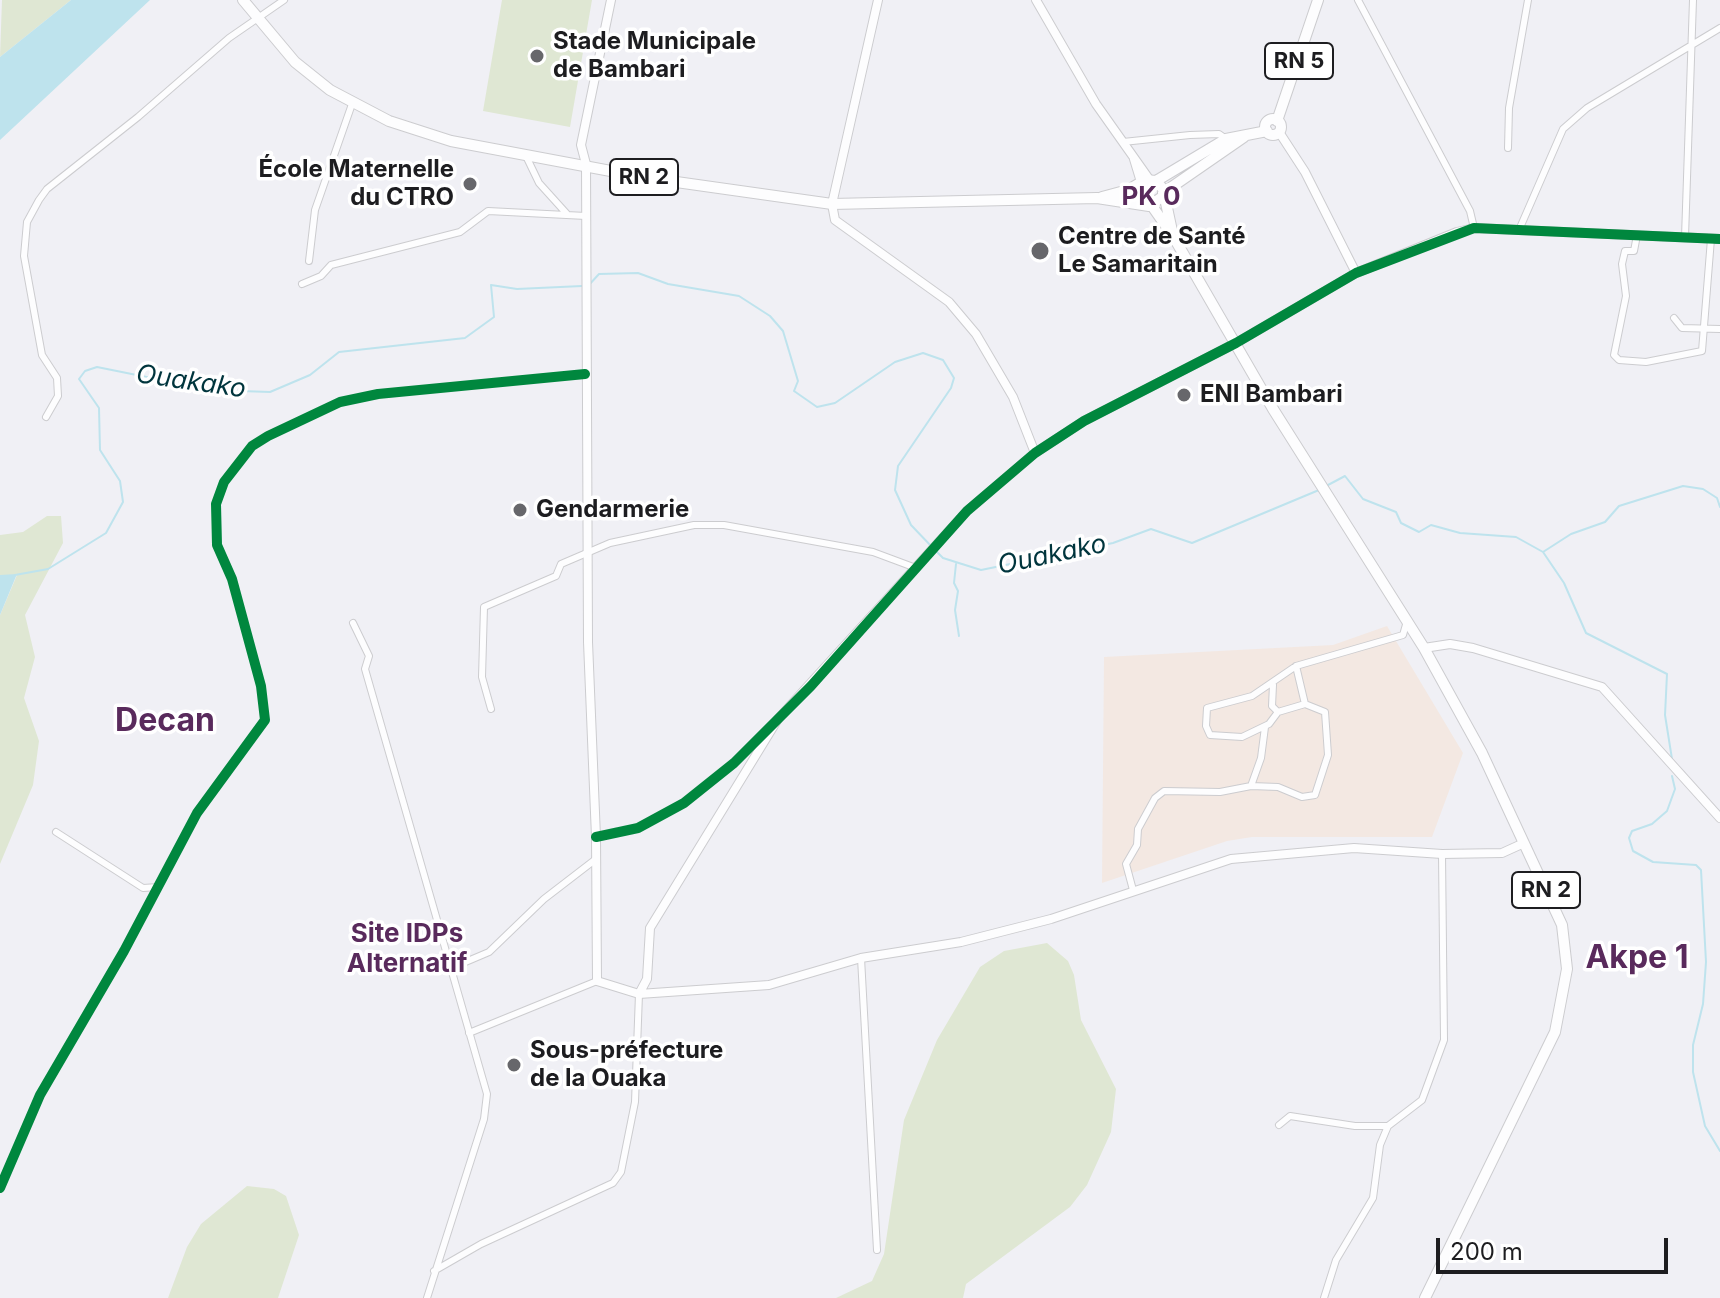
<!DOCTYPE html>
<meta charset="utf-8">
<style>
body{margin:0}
#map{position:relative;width:1720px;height:1298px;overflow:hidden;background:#f0f0f5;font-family:Inter,sans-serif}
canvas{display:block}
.scale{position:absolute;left:1436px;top:1238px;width:232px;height:36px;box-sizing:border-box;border:4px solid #1d1d20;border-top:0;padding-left:10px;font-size:24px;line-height:28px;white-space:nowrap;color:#1d1d20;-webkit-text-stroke:6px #fff;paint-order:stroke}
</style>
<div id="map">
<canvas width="1720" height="1298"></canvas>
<div class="scale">200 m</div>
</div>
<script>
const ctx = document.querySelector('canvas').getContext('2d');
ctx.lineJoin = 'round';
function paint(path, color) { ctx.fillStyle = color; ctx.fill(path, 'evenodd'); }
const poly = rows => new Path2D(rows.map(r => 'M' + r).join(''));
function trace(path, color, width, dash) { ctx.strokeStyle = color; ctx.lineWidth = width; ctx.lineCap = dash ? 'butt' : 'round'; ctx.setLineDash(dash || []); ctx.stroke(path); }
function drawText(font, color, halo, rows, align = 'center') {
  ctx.font = font + ' Inter,sans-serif'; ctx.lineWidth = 7; ctx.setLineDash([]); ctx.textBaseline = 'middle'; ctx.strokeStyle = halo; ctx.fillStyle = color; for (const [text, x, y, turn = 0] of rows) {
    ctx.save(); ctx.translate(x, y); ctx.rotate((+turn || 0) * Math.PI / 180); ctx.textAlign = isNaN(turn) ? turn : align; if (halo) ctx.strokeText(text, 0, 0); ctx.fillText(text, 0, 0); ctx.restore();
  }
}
const medical = poly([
 [1387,626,1463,753,1432,837,1252,837,1227,841,1102,883,1104,657,1333,645]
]);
const green = poly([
 [2,0,71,0,0,57],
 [502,0,592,0,570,127,483,111],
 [47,516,61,516,63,543,25,615,35,657,24,698,39,741,33,785,0,864,0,615,17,575,0,575,0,535,23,532],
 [1047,943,1068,961,1074,975,1081,1020,1116,1089,1111,1132,1087,1185,1070,1207,966,1284,963,1298,836,1298,872,1281,884,1254,904,1120,937,1040,980,967,1004,951],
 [247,1186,274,1189,286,1196,299,1235,278,1298,168,1298,187,1247,201,1224]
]);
const water = poly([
 [71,0,150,0,0,140,0,57],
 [17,574,0,615,0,575]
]);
const stream = poly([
 [588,286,599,274,638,273,668,284,739,296,770,316,783,331,798,381,794,391,817,407,835,403,895,362,923,353,943,360,954,378,951,388,898,466,895,490,911,525,932,547],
 [1328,485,1345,476,1363,499,1396,512,1401,523,1419,532,1431,525,1460,533,1516,537,1543,552,1571,534,1605,522,1619,506,1683,486,1703,489,1717,498,1720,507],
 [936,551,943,558,981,570,1113,543,1151,529,1192,543,1319,490],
 [1543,552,1564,583,1586,633,1667,674,1665,715,1672,759],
 [956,564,954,583,958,591,955,610,959,636],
 [15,575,48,569,106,533,123,502,120,481,100,450,99,408,79,379,85,371,97,367,211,390,270,392,310,375,339,352,465,338,494,317,491,285,517,289,582,286],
 [1672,776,1675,789,1667,811,1652,824,1632,831,1629,838,1633,851,1653,862,1696,865,1701,870,1706,962,1703,1004,1693,1045,1693,1072,1705,1126,1720,1151]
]);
const minor = poly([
 [1358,0,1470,211,1474,228],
 [1123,142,1190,135,1219,134,1226,139],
 [1508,148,1509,108,1528,0],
 [526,156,539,183,567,214],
 [1519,230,1563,129,1587,108,1720,28],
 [1637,235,1634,251,1625,251,1622,264,1626,296,1614,355,1619,360,1646,362,1702,351,1711,239],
 [1685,237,1693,0],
 [309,261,315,210,352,104],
 [302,284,321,276,331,265,460,232,488,211,586,216],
 [1674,318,1682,328,1720,329],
 [46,417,58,396,57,378,42,355,24,256,27,222,39,200,47,189,138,117,229,38,284,0],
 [353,623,369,656,365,669,487,1094,484,1119,427,1298],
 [1273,685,1272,706,1278,712,1305,704],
 [491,709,482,677,484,607,556,576,561,564,610,543,694,525,724,525,873,552,916,568],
 [1278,712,1269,724,1242,737,1210,735,1206,726,1207,708,1252,696,1296,666,1403,635,1407,621],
 [1265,727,1261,758,1251,786,1278,787,1302,797,1315,795,1328,755,1325,712,1305,704,1296,666],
 [56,832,143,888,158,887],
 [596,837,638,828,684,803,734,763,772,725],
 [1133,890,1126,864,1137,845,1138,829,1155,798,1164,791,1220,792,1251,786],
 [861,958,877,1250],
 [449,969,489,952,544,899,596,859],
 [469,1033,597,981],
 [1279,1125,1290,1116,1355,1126,1388,1126,1422,1100,1444,1040,1442,854],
 [0,1188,40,1095,124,951,197,813,265,720,261,686,232,579,217,545,216,504,224,482,252,446,268,436,340,402,378,394,585,374],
 [434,1271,481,1244,613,1183,621,1172,635,1102,639,994],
 [1324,1298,1336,1260,1373,1198,1380,1145,1388,1126]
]);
const tertiary = poly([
 [611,0,581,145,586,164,588,642,596,837,597,981,639,994,769,985,861,958,961,942,1051,919,1231,859,1354,848,1442,854,1502,853,1524,843],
 [878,0,832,204,835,220,949,302,976,334,1013,397,1035,453],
 [1036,0,1096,104,1149,179],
 [1279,132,1305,172,1356,273],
 [1134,159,1141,182],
 [1424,648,1450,644,1473,648,1602,687,1720,818],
 [639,994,647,979,650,928,778,719,967,511,1035,453,1084,421,1236,343,1356,273,1457,232,1474,228,1720,239]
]);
const primary = poly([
 [243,0,295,62,330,90,389,121,451,141,648,178,832,204,1097,198,1149,206,1162,197],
 '1265 127a8 8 0 1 1 16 0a8 8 0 1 1-16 0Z',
 [1277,121,1318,0],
 [1156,181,1226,139,1267,131],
 [1163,193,1244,137],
 [1102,197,1128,190,1145,180,1156,181,1163,189,1172,231],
 [1152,206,1173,236,1273,409,1424,648,1482,753,1562,925,1567,969,1555,1032,1425,1298]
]);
const cycleway = poly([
 [596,837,638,828,684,803,734,763,811,686,967,511,1035,453,1084,421,1236,343,1356,273,1474,228,1720,239],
 [0,1188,40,1095,124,951,197,813,265,720,261,686,232,579,217,545,216,504,224,482,252,446,268,436,340,402,378,394,585,374]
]);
const markers = [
 [537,56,8,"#67676b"],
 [470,184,8,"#67676b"],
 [1040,251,10,"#67676b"],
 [1184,395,8,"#67676b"],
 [520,510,8,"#67676b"],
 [514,1065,8,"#67676b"]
];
const shields = [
 [1299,61,68],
 [644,177,68],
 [1546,890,68]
];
const shieldNames = [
 ["RN 5",1299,61],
 ["RN 2",644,177],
 ["RN 2",1546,890]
];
const poiNames = [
 ["Stade Municipale",553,42],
 ["de Bambari",553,70],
 ["École Maternelle",454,170,"right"],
 ["du CTRO",454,198,"right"],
 ["Centre de Santé",1058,237],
 ["Le Samaritain",1058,265],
 ["ENI Bambari",1200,395],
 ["Gendarmerie",536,510],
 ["Sous-préfecture",530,1051],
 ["de la Ouaka",530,1079]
];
const neighbourhoodNames = [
 ["PK 0",1151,197],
 ["Site IDPs",407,934],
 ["Alternatif",407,964]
];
const waterNames = [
 ["Ouakako",191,382,8],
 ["Ouakako",1052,555,-12]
];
const districtNames = [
 ["Decan",165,721],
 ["Akpe 1",1637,958]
];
paint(medical, '#f3e8e2');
paint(green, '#dfe7d3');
paint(water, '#bee3ed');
trace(stream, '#bee3ed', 2);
trace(minor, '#cccccf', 8);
trace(tertiary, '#cccccf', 10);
trace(primary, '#cccccf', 12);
trace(minor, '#fdfdfe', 6);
trace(tertiary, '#fdfdfe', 8);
trace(primary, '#fdfdfe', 10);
trace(cycleway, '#00873e', 10);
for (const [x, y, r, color] of markers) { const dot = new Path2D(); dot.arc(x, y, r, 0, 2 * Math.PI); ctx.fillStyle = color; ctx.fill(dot); trace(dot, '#fff', 3); }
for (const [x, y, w] of shields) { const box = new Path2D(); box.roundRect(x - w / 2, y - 18, w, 36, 6); ctx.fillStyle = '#fff'; ctx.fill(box); trace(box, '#1d1d20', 2); }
drawText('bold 22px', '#1d1d20', null, shieldNames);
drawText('bold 24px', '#1d1d20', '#fff', poiNames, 'left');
drawText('bold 26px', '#592a5c', '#fff', neighbourhoodNames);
drawText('italic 26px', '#00353d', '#fff', waterNames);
drawText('bold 32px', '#592a5c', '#fff', districtNames);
</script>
